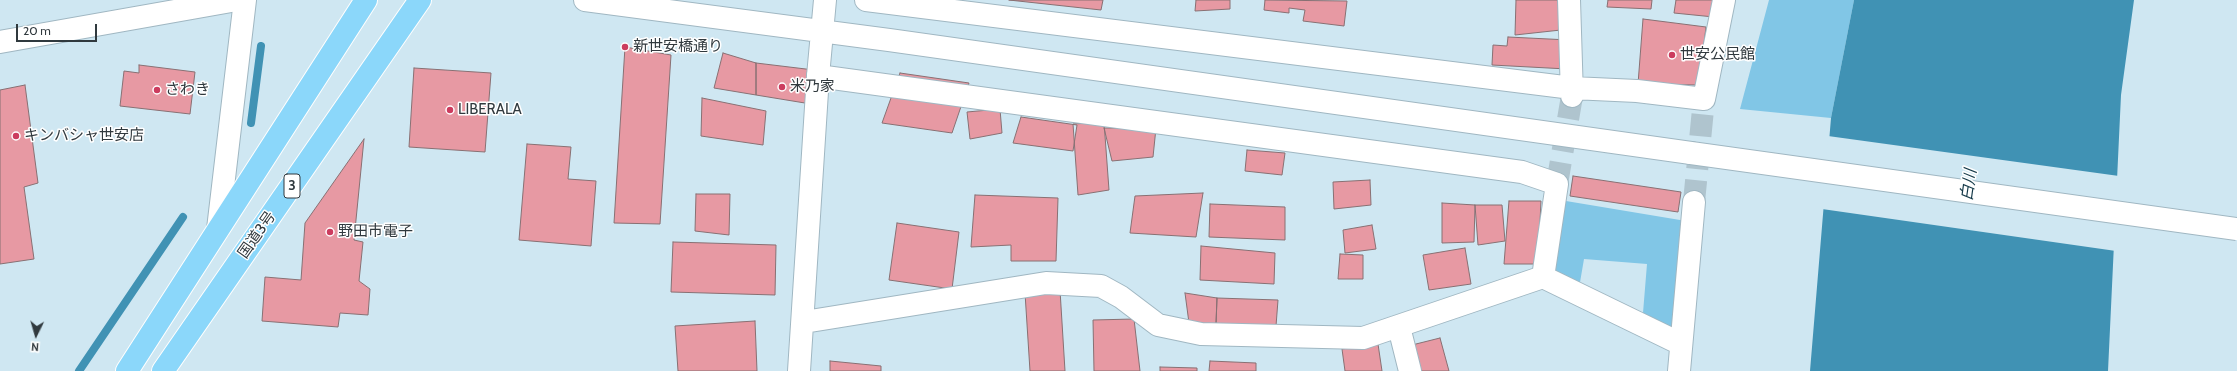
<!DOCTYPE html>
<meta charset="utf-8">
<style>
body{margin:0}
#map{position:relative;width:2237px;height:371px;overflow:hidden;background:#cfe7f2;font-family:Cabin,sans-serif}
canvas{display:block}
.north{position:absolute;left:16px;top:315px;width:40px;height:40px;-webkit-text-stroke:3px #fff;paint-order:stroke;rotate:185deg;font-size:11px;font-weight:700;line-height:16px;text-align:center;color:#30393e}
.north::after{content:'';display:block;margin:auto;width:14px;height:18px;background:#30393e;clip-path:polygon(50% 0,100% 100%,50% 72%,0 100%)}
.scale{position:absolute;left:16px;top:24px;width:81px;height:18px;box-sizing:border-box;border:2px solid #30393e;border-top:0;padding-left:5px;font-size:12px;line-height:14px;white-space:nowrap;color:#30393e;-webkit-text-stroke:3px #fff;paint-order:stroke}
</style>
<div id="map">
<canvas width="2237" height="371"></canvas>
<div class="north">N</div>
<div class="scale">20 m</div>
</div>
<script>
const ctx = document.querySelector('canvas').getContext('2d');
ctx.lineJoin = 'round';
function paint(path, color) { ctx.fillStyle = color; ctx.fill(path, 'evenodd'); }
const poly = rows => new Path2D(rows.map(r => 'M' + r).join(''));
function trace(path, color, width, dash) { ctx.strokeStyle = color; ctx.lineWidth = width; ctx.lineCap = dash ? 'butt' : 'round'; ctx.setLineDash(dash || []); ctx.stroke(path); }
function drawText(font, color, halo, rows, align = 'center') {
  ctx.font = font + ' Cabin,"Noto Sans JP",sans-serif'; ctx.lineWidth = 3; ctx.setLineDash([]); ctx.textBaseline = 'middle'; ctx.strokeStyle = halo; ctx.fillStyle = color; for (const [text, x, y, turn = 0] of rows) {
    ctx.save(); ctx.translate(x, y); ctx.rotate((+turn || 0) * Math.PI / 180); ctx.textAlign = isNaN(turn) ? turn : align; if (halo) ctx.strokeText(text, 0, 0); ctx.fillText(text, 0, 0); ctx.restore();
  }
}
const green = poly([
 [1769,0,1854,0,1831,118,1740,109],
 [1554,199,1692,222,1681,344,1642,325,1647,264,1584,259,1578,294,1543,277]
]);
const water = poly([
 [1854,0,2134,0,2121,95,2108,371,1810,371,1831,118]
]);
const pier = poly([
 [1828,136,2119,176,2116,251,1822,209]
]);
const stream = poly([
 [251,123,261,46],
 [79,371,183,217]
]);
const building = poly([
 [1009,0,1103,0,1101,10,1009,0],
 [1196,0,1230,0,1230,9,1195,11,1196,0],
 [1265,0,1347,1,1344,26,1303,21,1305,10,1289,8,1289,13,1264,10,1265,0],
 [1516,0,1569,0,1570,29,1515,35,1516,0],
 [1608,0,1652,0,1651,9,1607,7,1608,0],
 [1676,0,1717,0,1714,17,1674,13,1676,0],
 [1643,19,1706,27,1699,85,1638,84,1643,19],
 [1508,37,1569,40,1567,69,1492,65,1493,45,1507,46,1508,37],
 [625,47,671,55,660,224,614,223,625,47],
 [723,53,756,63,756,95,714,88,723,53],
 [756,63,814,70,811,104,756,95,756,63],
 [139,65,195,72,190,114,120,106,124,71,139,73,139,65],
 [414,68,491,73,485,152,409,147,414,68],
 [900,73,969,83,952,133,882,123,900,73],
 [25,85,38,183,24,187,34,259,0,264,0,90,25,85],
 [702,98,766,111,763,145,701,136,702,98],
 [1000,109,1002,133,970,139,967,112,1000,109],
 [1021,117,1077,125,1073,151,1013,143,1021,117],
 [1104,122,1109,190,1078,195,1073,124,1104,122],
 [1104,128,1156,128,1153,157,1112,161,1104,128],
 [364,139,354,240,363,242,359,281,370,289,368,315,340,313,338,327,262,321,265,277,301,280,305,223,364,139],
 [527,144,571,147,568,179,596,181,591,246,519,240,527,144],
 [1247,150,1285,153,1282,175,1245,171,1247,150],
 [1573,176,1681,192,1678,212,1570,196,1573,176],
 [1370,180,1371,205,1334,209,1333,182,1370,180],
 [1203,193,1196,237,1130,233,1135,196,1203,193],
 [696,194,730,194,729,235,695,231,696,194],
 [975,195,1058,198,1056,261,1011,261,1011,245,971,247,975,195],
 [1509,201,1541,201,1538,264,1504,264,1509,201],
 [1442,203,1475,205,1474,242,1442,243,1442,203],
 [1210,204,1285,207,1285,240,1209,237,1210,204],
 [1475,205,1502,205,1505,241,1478,245,1475,205],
 [897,223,959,232,952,289,889,280,897,223],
 [1372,225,1376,249,1345,253,1343,230,1372,225],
 [673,242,776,245,775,295,671,292,673,242],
 [1201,246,1275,253,1274,284,1200,280,1201,246],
 [1465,248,1471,284,1429,290,1423,255,1465,248],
 [1340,254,1363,255,1363,279,1338,279,1340,254],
 [1060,290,1065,371,1030,371,1025,293,1060,290],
 [1185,293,1217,298,1216,324,1189,323,1185,293],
 [1217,298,1278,300,1276,326,1216,324,1217,298],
 [1134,319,1140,371,1094,371,1093,320,1134,319],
 [755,321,757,371,678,371,675,326,755,321],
 [1440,338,1449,371,1419,371,1412,345,1440,338],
 [1378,344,1382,371,1345,371,1342,349,1378,344],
 [830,361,881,366,881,371,830,371,830,361],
 [1210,361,1256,363,1256,371,1209,371,1210,361],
 [1160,367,1197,368,1197,371,1160,371,1160,367]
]);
const streetTunnel = poly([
 [1557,184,1572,96],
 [1694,202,1704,99]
]);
const street = poly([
 [866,0,1572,88,1637,91,1704,99,1724,0],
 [1569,0,1572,96],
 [218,229,245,0],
 [1543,277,1681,344],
 [1399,327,1410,371],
 [799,371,818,76,1522,172,1557,184,1543,277,1363,338,1201,334,1158,325,1121,297,1101,286,1046,283,804,322],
 [1679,371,1694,202]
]);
const secondary = poly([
 [585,0,889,40,1691,153],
 [0,42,237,0],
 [818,76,825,0]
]);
const highway = poly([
 [127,371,366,0],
 [163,371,420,0]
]);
const secondaryBridge = poly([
 [1691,153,2237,229]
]);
const markers = [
 [625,47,4,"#cc3c5e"],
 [1672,55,4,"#cc3c5e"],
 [782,87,4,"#cc3c5e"],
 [157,90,4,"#cc3c5e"],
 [450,110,4,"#cc3c5e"],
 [16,136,4,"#cc3c5e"],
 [330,232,4,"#cc3c5e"]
];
const shields = [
 [292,186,16]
];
const shieldNames = [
 ["3",292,186]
];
const poiNames = [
 ["新世安橋通り",633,47],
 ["世安公民館",1680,55],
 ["米乃家",790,87],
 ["さわき",165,90],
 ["LIBERALA",458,110],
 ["キンバシャ世安店",24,136],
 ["野田市電子",338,232]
];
const streetNames = [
 ["国道3号",257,235,-55]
];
const waterNames = [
 ["白川",1969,185,-82]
];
paint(green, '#81c6e6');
paint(water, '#4092b4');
paint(pier, '#cfe7f2');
trace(stream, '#4092b4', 8);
paint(building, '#e799a3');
trace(building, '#887073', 1);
trace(streetTunnel, '#afc4ce', 22, [22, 11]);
trace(street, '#a0b7c2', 24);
trace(secondary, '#a0b7c2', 24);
trace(highway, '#fff', 24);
trace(street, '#fff', 22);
trace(secondary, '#fff', 22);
trace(highway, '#8bd7fa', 22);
trace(secondaryBridge, '#a0b7c2', 24, []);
trace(secondaryBridge, '#fff', 22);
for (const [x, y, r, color] of markers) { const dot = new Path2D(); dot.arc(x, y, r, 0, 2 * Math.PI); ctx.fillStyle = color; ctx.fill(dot); trace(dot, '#fff', 1.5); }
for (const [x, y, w] of shields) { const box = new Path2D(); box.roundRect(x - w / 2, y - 12, w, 24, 3); ctx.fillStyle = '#fff'; ctx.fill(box); trace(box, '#30393e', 1); }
drawText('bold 14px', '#30393e', null, shieldNames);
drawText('15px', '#30393e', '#fff', poiNames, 'left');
drawText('15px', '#30393e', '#fff', streetNames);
drawText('italic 16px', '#133847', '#fff', waterNames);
</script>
